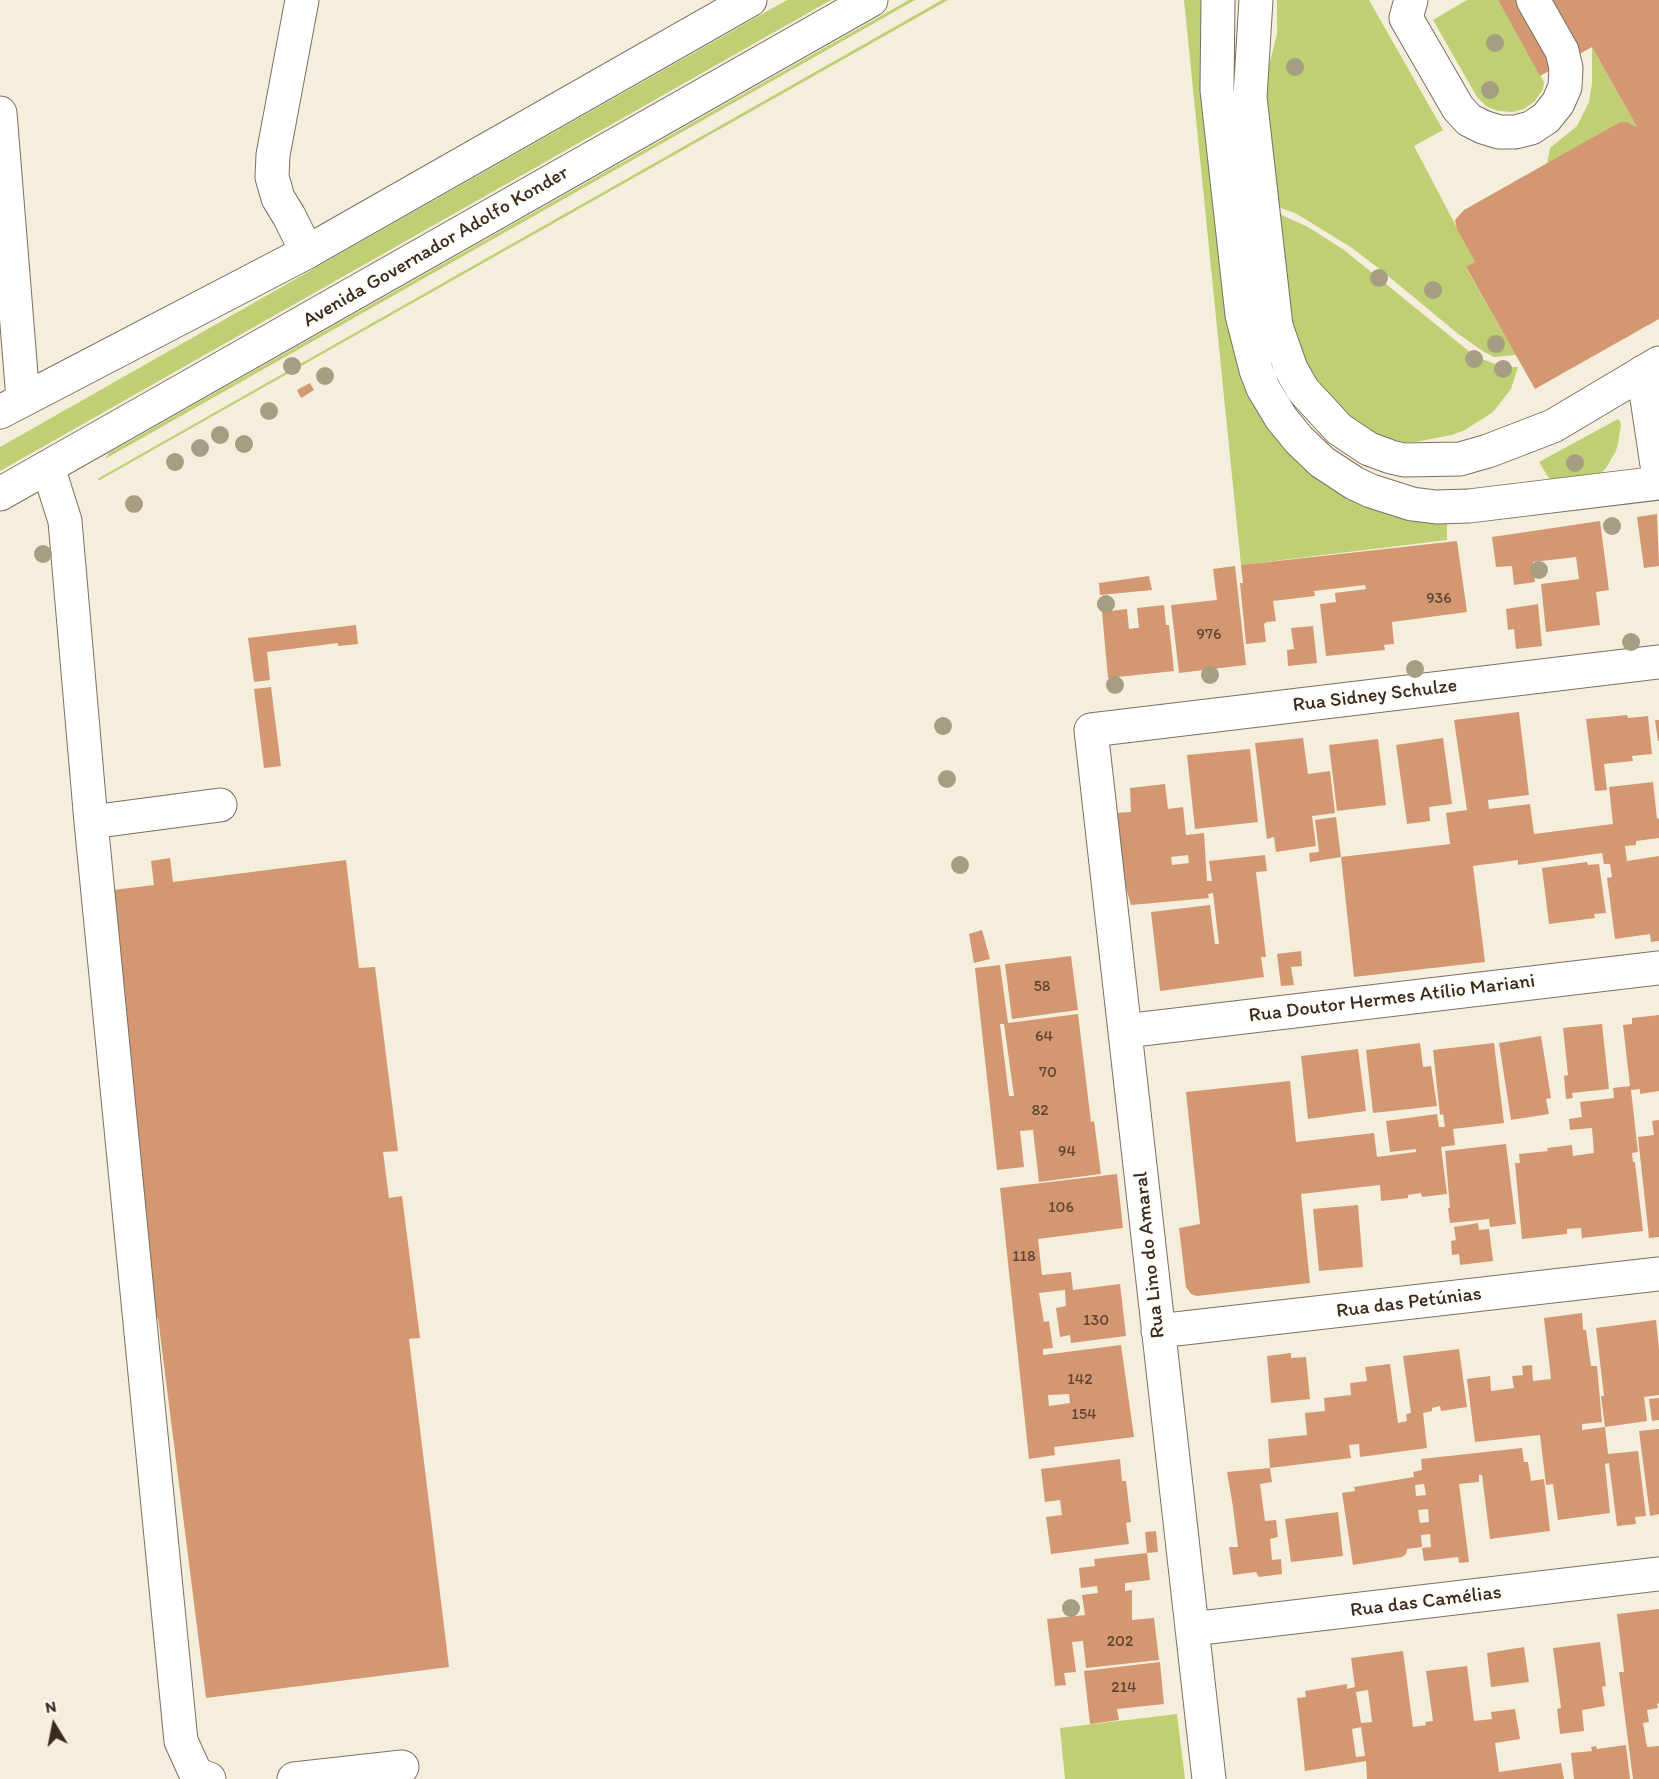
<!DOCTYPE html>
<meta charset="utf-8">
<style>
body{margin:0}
#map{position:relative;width:1659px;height:1779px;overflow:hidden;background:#f6eedc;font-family:Itim,sans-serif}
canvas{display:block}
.north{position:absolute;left:24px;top:1695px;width:60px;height:60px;-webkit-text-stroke:4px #fdfcf7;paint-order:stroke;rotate:350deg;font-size:16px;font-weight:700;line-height:24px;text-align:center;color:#3b2a1e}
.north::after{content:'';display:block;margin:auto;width:21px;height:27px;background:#3b2a1e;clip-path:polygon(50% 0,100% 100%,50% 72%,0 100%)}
</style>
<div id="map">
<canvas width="1659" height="1779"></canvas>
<div class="north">N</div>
</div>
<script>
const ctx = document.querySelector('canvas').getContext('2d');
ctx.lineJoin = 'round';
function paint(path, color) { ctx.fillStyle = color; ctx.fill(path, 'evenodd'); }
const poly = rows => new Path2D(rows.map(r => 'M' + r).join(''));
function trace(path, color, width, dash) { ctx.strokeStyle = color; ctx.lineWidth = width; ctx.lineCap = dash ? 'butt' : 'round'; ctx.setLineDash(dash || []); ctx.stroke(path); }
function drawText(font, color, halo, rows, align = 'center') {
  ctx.font = font + ' Itim,sans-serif'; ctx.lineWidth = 4.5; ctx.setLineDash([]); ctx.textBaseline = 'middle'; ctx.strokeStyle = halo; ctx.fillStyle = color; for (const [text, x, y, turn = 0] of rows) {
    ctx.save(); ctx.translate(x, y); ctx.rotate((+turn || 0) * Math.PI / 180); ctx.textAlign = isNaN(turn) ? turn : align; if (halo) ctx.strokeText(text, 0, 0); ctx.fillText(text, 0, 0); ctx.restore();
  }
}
const green = poly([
 [787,0,831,0,0,471,0,447],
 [909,0,915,0,105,459,109,453],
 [942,0,948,0,98,481,99,478],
 [1184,0,1203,0,1229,329,1238,364,1258,413,1289,453,1330,488,1347,498,1385,513,1422,522,1447,524,1447,540,1241,565],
 [1277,0,1369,0,1443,130,1414,146,1475,262,1466,268,1516,355,1494,357,1484,352,1457,333,1381,270,1352,248,1297,214,1276,206,1265,82,1277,34],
 [1467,0,1498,0,1544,82,1543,89,1535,101,1524,109,1512,112,1498,111,1486,106,1477,97,1433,20],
 [1592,47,1637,127,1627,122,1620,122,1547,164,1550,148,1577,126,1589,102,1592,83],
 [1277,213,1308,227,1344,250,1476,357,1504,367,1518,367,1511,389,1493,412,1465,430,1452,435,1415,442,1404,442,1383,437,1354,422,1316,383,1294,340],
 [1618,419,1620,421,1621,425,1618,443,1616,451,1606,468,1600,474,1550,480,1539,462],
 [1177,1714,1185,1779,1065,1779,1060,1728]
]);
const building = poly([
 [1498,0,1659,0,1659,319,1535,389,1466,267,1475,262,1457,229,1455,220,1464,210,1620,122,1627,122,1637,127,1592,47,1540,76],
 [310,383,314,390,301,398,297,390],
 [1657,514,1659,566,1644,568,1637,517],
 [1600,521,1609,590,1596,592,1600,625,1546,632,1541,584,1579,579,1576,557,1533,562,1535,582,1514,585,1512,566,1496,567,1492,537],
 [1457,541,1467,612,1392,622,1394,644,1384,645,1385,650,1326,656,1320,604,1336,602,1335,593,1366,589,1365,585,1314,591,1315,596,1273,601,1276,621,1267,622,1264,624,1266,642,1246,644,1240,583,1243,583,1241,565],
 [1235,566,1246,665,1179,673,1171,605,1217,600,1213,569],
 [1149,576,1152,590,1100,595,1099,583],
 [1538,604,1542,646,1516,649,1514,629,1508,630,1506,609],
 [1164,605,1166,625,1169,625,1174,671,1108,678,1102,612,1127,609,1129,629,1136,628,1139,628,1137,608],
 [356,625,358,644,338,646,338,643,267,652,270,680,254,682,248,638],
 [1313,626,1317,663,1288,666,1287,650,1294,649,1291,628],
 [271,687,281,766,264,768,254,689],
 [1519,712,1529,795,1488,800,1489,809,1530,804,1534,834,1613,824,1609,787,1653,782,1657,819,1659,818,1659,838,1636,841,1636,845,1625,846,1627,861,1659,856,1659,941,1651,942,1650,934,1615,939,1607,878,1612,877,1610,864,1604,864,1602,853,1518,865,1518,860,1473,866,1485,962,1354,977,1341,857,1450,844,1446,813,1467,810,1454,720],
 [1627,715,1628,718,1648,716,1652,754,1632,756,1633,761,1604,764,1607,790,1595,791,1586,719],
 [1655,720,1659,720,1659,741,1658,741],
 [1303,738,1308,774,1330,771,1335,813,1312,816,1316,846,1276,852,1274,837,1267,839,1255,743],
 [1443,738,1452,804,1429,807,1430,821,1407,824,1396,745],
 [1378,739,1386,805,1337,811,1329,745],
 [1250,749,1258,822,1195,829,1187,755],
 [1165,784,1168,809,1183,807,1186,835,1204,833,1207,881,1212,881,1209,861,1265,855,1267,871,1256,872,1266,957,1261,957,1264,977,1160,991,1151,912,1210,905,1215,944,1219,944,1213,893,1208,894,1209,898,1131,905,1121,871,1115,813,1131,812,1130,788],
 [1188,855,1189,863,1172,865,1171,857],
 [1336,817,1341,857,1310,862,1309,853,1319,852,1315,820],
 [170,858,173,882,346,860,359,968,375,967,398,1151,383,1152,389,1198,402,1196,420,1338,409,1339,449,1667,206,1698,158,1318,138,1320,105,891,154,885,151,861],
 [1587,862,1588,865,1599,864,1606,913,1594,914,1595,918,1549,924,1542,868],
 [982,930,990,959,974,963,969,934],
 [1301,951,1302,966,1291,967,1294,985,1281,986,1277,954],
 [1071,956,1078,1010,1012,1019,1005,964],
 [1000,965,1008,1023,1078,1014,1091,1122,1094,1121,1101,1174,1039,1182,1033,1130,1020,1131,1024,1167,997,1170,975,968],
 [1000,1024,1004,1024,1014,1096,1009,1096],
 [1659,1015,1659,1091,1640,1094,1640,1089,1631,1090,1638,1152,1632,1153,1633,1162,1635,1162,1643,1231,1582,1238,1581,1228,1567,1229,1567,1234,1522,1239,1515,1163,1520,1163,1519,1154,1548,1151,1547,1148,1572,1145,1573,1156,1594,1153,1592,1128,1570,1130,1569,1119,1582,1117,1580,1102,1614,1098,1613,1088,1630,1086,1623,1025,1632,1024,1632,1018],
 [1602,1024,1609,1089,1572,1093,1573,1098,1566,1099,1564,1076,1568,1075,1563,1028],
 [1541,1036,1551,1098,1546,1099,1549,1114,1511,1120,1499,1043],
 [1420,1043,1423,1067,1431,1066,1437,1106,1373,1113,1366,1050],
 [1494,1043,1504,1123,1453,1129,1455,1145,1441,1147,1447,1194,1422,1197,1421,1193,1408,1195,1408,1198,1381,1201,1380,1185,1301,1194,1310,1283,1197,1296,1191,1294,1186,1287,1179,1228,1200,1224,1186,1092,1290,1081,1296,1142,1374,1133,1377,1157,1416,1152,1416,1149,1390,1152,1386,1121,1437,1114,1439,1127,1445,1127,1443,1114,1440,1115,1433,1050],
 [1358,1049,1366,1111,1308,1119,1301,1056],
 [1659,1120,1659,1237,1649,1238,1638,1137,1654,1135,1652,1121],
 [1506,1144,1516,1224,1490,1227,1489,1219,1450,1223,1448,1208,1450,1208,1445,1151],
 [1117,1174,1123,1228,1038,1239,1042,1275,1071,1272,1073,1290,1120,1284,1126,1336,1071,1343,1070,1335,1060,1337,1056,1308,1066,1306,1065,1290,1039,1293,1044,1322,1049,1321,1053,1348,1043,1349,1043,1355,1121,1345,1134,1437,1054,1447,1055,1455,1029,1459,1000,1188],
 [1069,1394,1070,1403,1049,1406,1048,1395],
 [1358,1205,1363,1267,1319,1271,1313,1209],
 [1478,1223,1479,1230,1489,1229,1493,1261,1460,1265,1459,1254,1452,1255,1451,1241,1456,1240,1454,1227],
 [1582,1313,1583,1330,1586,1330,1591,1366,1597,1366,1602,1422,1582,1424,1582,1430,1605,1427,1608,1454,1638,1451,1646,1516,1635,1517,1636,1524,1617,1526,1609,1463,1605,1464,1610,1513,1558,1520,1553,1484,1546,1485,1540,1435,1475,1442,1467,1379,1490,1376,1491,1391,1514,1388,1512,1376,1523,1375,1522,1366,1532,1365,1533,1381,1551,1379,1544,1318],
 [1656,1320,1659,1349,1659,1395,1644,1397,1647,1421,1605,1427,1601,1396,1604,1396,1596,1328],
 [1459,1349,1467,1407,1441,1411,1440,1406,1432,1408,1432,1411,1423,1413,1427,1448,1360,1457,1359,1444,1349,1445,1351,1458,1270,1468,1268,1439,1307,1435,1305,1413,1325,1411,1324,1398,1351,1395,1350,1383,1367,1381,1365,1367,1390,1364,1398,1423,1407,1421,1406,1414,1411,1413,1403,1356],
 [1291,1353,1291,1358,1306,1357,1310,1399,1271,1403,1267,1356],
 [1659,1398,1659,1420,1652,1421,1649,1399],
 [1659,1429,1659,1514,1650,1516,1639,1431],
 [1522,1448,1524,1462,1528,1462,1531,1481,1544,1479,1550,1531,1490,1539,1482,1475,1479,1475,1479,1482,1459,1484,1469,1562,1459,1563,1458,1557,1424,1561,1422,1548,1431,1547,1430,1534,1421,1535,1422,1547,1407,1549,1406,1554,1402,1557,1353,1565,1342,1493,1355,1491,1354,1487,1414,1477,1413,1472,1422,1470,1421,1459],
 [1424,1484,1426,1495,1416,1496,1415,1485],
 [1428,1509,1429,1522,1420,1523,1418,1510],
 [1120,1459,1122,1481,1126,1481,1131,1522,1126,1523,1129,1544,1051,1554,1046,1517,1062,1515,1060,1500,1045,1502,1041,1469],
 [1270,1468,1272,1482,1260,1484,1265,1521,1276,1520,1278,1537,1270,1539,1272,1560,1281,1559,1282,1574,1259,1577,1256,1572,1233,1575,1229,1547,1238,1547,1233,1507,1227,1472],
 [1338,1512,1343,1556,1291,1562,1285,1519],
 [1156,1531,1158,1552,1147,1553,1145,1532],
 [1147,1553,1150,1580,1125,1583,1125,1591,1132,1590,1132,1620,1154,1618,1159,1660,1086,1668,1083,1641,1072,1642,1076,1672,1064,1673,1066,1685,1055,1686,1047,1619,1085,1615,1082,1595,1098,1593,1097,1586,1081,1588,1079,1568,1095,1566,1094,1559],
 [1659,1609,1659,1703,1657,1704,1658,1708,1647,1710,1649,1722,1643,1723,1647,1747,1659,1746,1659,1779,1633,1779,1619,1672,1624,1672,1617,1614],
 [1600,1642,1606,1686,1602,1687,1605,1706,1582,1710,1584,1731,1560,1734,1557,1709,1561,1708,1553,1648],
 [1524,1647,1529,1682,1491,1687,1487,1653],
 [1403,1651,1413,1727,1426,1725,1425,1722,1433,1721,1426,1671,1467,1666,1474,1721,1492,1719,1491,1712,1515,1709,1520,1739,1495,1743,1499,1772,1561,1763,1564,1779,1367,1779,1366,1761,1305,1771,1297,1698,1306,1697,1305,1691,1347,1684,1347,1689,1355,1687,1351,1658],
 [1368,1690,1372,1722,1361,1723,1356,1692],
 [1361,1727,1365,1756,1356,1757,1352,1729],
 [1160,1662,1164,1704,1117,1709,1119,1720,1090,1724,1084,1671],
 [1626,1745,1630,1779,1574,1779,1571,1753,1592,1751,1591,1747,1596,1746,1597,1749]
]);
const minor = poly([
 [302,0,273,155,272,177,278,198,289,216,307,252],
 [1218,0,1217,90,1242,315,1256,370,1263,388,1281,418,1299,440,1322,462,1354,483,1371,491,1412,504,1436,507,1469,506,1659,483],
 [1256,0,1250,97,1276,326,1291,369,1303,390,1339,429,1369,449,1391,457,1404,460,1460,459,1488,451,1553,426,1659,363],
 [1411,0,1406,18,1458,108,1469,120,1483,127,1499,132,1515,132,1531,128,1546,118,1558,103,1565,87,1566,68,1562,51,1533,0],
 [0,113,23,399],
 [1643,372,1659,478],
 [48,467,65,521,91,822,181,1741,196,1774,209,1779],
 [91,822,220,805],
 [1125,1031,1659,968],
 [1158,1331,1659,1274],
 [1192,1629,1659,1574],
 [294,1779,402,1767],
 [1209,1779,1091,730,1659,662]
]);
const major = poly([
 [0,412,307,252,750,0],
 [0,494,871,0]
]);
const trees = [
 [1495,43],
 [1295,67],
 [1490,90],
 [1379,278],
 [1433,290],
 [1496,344],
 [1474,359],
 [292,366],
 [1503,369],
 [325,376],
 [269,411],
 [220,435],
 [244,444],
 [200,448],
 [175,462],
 [1575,463],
 [134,504],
 [1612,526],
 [43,554],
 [1539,570],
 [1106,604],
 [1631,642],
 [1415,669],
 [1210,675],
 [1115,685],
 [943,726],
 [947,779],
 [960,865],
 [1071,1608]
];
const numberNames = [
 ["936",1439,599],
 ["976",1209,635],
 ["58",1042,987],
 ["64",1044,1037],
 ["70",1048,1073],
 ["82",1040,1111],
 ["94",1067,1152],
 ["106",1061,1208],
 ["118",1024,1257],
 ["130",1096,1321],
 ["142",1080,1380],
 ["154",1084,1415],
 ["202",1120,1642],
 ["214",1124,1688]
];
const streetNames = [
 ["Avenida Governador Adolfo Konder",436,247,-30],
 ["Rua Sidney Schulze",1375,696,-7],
 ["Rua Doutor Hermes Atílio Mariani",1392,999,-7],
 ["Rua Lino do Amaral",1150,1255,-96],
 ["Rua das Petúnias",1409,1303,-7],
 ["Rua das Camélias",1426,1602,-7]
];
paint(green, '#bed073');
paint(building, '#d39872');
trace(minor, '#7c6f60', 35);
trace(major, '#7c6f60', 35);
trace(minor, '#fff', 33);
trace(major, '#fff', 33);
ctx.fillStyle = '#a59e82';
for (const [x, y] of trees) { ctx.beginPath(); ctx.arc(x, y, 9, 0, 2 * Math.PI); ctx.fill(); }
drawText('16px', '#614633', null, numberNames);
drawText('20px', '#3b2a1e', '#fdfcf7', streetNames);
</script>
